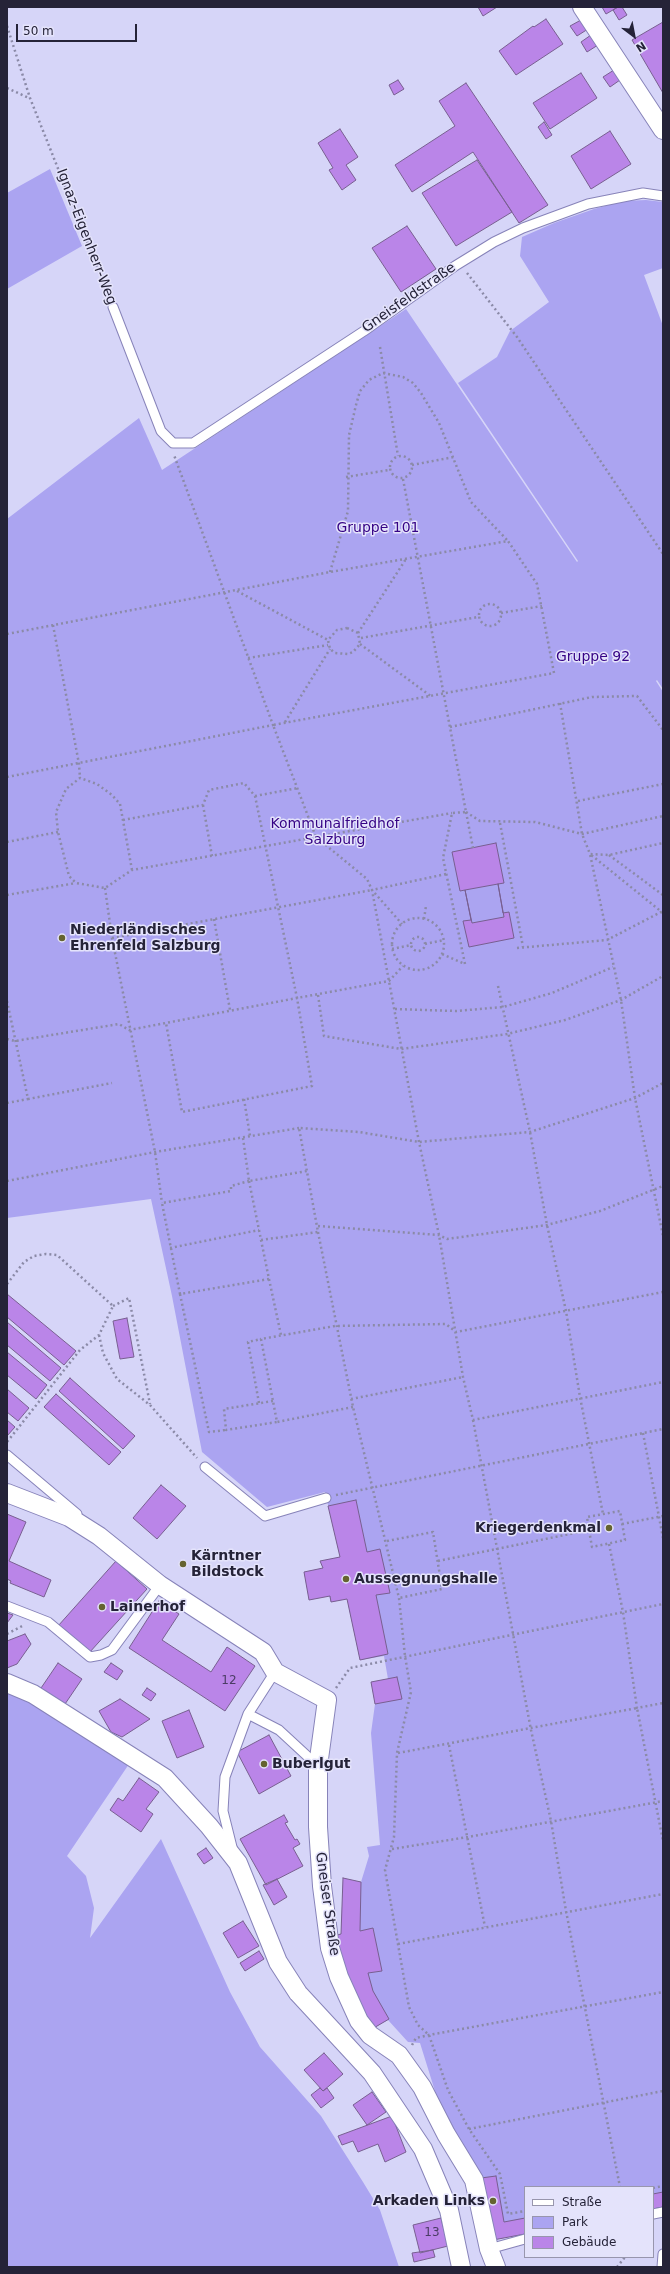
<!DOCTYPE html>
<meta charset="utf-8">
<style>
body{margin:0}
#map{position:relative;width:670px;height:2274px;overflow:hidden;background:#d6d5f8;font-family:"DejaVu Sans",sans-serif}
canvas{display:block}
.frame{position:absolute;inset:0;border:8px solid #252338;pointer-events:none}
.legend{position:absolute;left:524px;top:2186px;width:130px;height:72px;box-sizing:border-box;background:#e4e3fb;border:1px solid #9896ad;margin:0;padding:5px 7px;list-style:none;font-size:12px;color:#252338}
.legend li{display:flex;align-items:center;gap:8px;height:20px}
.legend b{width:20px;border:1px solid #9896ad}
.north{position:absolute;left:614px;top:16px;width:40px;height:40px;-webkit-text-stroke:3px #e4e3fb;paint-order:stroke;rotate:148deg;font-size:11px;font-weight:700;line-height:16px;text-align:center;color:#252338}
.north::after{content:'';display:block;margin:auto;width:14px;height:18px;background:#252338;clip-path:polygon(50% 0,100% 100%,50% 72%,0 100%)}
.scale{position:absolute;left:16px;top:24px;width:121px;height:18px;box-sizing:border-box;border:2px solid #252338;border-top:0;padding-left:5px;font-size:12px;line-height:14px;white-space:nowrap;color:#252338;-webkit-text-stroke:3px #e4e3fb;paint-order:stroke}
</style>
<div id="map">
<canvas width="670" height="2274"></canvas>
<div class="frame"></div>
<ul class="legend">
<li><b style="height:5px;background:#fff"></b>Straße</li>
<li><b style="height:11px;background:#aba4f1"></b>Park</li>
<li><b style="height:11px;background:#ba85e8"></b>Gebäude</li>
</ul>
<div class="north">N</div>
<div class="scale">50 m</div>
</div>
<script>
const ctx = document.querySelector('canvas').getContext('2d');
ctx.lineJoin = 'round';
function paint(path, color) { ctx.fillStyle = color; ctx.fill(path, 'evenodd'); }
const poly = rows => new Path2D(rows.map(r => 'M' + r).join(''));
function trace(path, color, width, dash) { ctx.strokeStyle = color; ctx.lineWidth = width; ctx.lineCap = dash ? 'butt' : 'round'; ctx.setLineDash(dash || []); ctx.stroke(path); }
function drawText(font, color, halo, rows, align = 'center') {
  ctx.font = font + ' "DejaVu Sans",sans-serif'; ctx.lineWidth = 3; ctx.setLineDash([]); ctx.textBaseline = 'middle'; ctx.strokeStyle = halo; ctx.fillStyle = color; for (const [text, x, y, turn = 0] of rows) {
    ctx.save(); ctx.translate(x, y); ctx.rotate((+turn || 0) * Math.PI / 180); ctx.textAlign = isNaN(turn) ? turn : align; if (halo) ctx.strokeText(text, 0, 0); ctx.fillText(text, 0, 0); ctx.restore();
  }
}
const green = poly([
 [50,169,82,246,7,289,7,193],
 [646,200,663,202,663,268,644,275,663,326,663,689,657,680,656,681,663,692,663,2207,653,2209,653,2187,525,2187,525,2234,493,2240,439,2104,420,2043,408,2042,388,2020,372,2029,349,1977,345,1978,337,1935,341,1934,343,1878,361,1882,369,1856,367,1847,380,1845,371,1733,375,1704,371,1682,388,1679,384,1656,360,1660,347,1599,331,1602,329,1596,309,1600,304,1572,323,1568,320,1561,340,1557,325,1492,267,1507,202,1452,172,1296,151,1199,7,1218,7,519,139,418,162,470,406,309,577,562,578,561,458,383,497,357,510,331,549,302,520,256,522,237,554,223,594,209,624,201],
 [7,1691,27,1698,129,1764,67,1856,86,1876,94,1908,90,1938,161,1839,230,1992,260,2047,321,2116,363,2182,380,2210,399,2267,7,2267]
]);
const building = poly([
 [478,7,497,7,483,16,478,7],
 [602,7,618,7,606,14,602,7],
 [618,7,622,7,627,15,619,20,613,10,618,7],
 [546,19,563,44,516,75,499,51,533,26,534,27,546,19],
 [581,20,588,29,577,36,570,26,581,20],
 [663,22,663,93,632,40,663,22],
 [591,35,598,45,587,52,581,42,591,35],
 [614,70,620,80,610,87,603,77,614,70],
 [581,73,597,98,550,129,533,103,581,73],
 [398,80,404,89,394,95,389,85,398,80],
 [466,83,548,205,519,223,473,152,412,192,395,165,455,126,439,101,466,83],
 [544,122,552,135,546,139,538,127,544,122],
 [340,129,358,157,346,165,356,180,342,190,329,170,333,168,318,143,340,129],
 [610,131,631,164,591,189,571,156,610,131],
 [477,160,512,212,456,246,422,193,477,160],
 [407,226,436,269,401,292,372,248,407,226],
 [496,843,504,883,498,884,503,913,509,912,514,938,469,947,463,921,471,920,465,890,460,891,452,852,496,843],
 [498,884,504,917,472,923,465,890,498,884],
 [7,1294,76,1351,64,1365,7,1317,7,1294],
 [127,1318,134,1357,120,1359,113,1321,127,1318],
 [7,1322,61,1368,50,1381,7,1345,7,1322],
 [7,1352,47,1385,36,1399,7,1375,7,1352],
 [70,1378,135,1436,123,1449,59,1391,70,1378],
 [7,1389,29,1408,18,1421,7,1412,7,1389],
 [56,1394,121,1452,109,1465,44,1407,56,1394],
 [7,1420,15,1427,7,1436,7,1420],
 [161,1485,186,1506,157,1539,133,1518,161,1485],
 [356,1500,367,1552,380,1549,390,1593,376,1595,388,1654,360,1660,347,1599,331,1602,330,1596,309,1600,304,1572,323,1568,320,1561,340,1557,328,1506,356,1500],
 [7,1514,26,1522,9,1561,51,1580,44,1597,10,1583,11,1581,7,1579,7,1514],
 [116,1561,147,1589,89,1653,58,1626,116,1561],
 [159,1601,179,1614,162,1640,211,1672,227,1647,255,1666,225,1711,129,1648,159,1601],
 [7,1613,13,1615,7,1623,7,1613],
 [25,1634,31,1644,17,1664,7,1668,7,1641,25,1634],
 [58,1663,82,1679,63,1707,39,1691,58,1663],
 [111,1663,123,1671,117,1680,104,1672,111,1663],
 [397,1677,402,1699,375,1704,371,1682,397,1677],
 [147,1688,156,1694,151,1701,142,1695,147,1688],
 [120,1699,150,1719,122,1737,111,1732,99,1711,120,1699],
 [189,1710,204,1747,177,1758,162,1721,189,1710],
 [269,1735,291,1776,259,1794,237,1752,269,1735],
 [139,1778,159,1792,146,1809,153,1814,141,1832,110,1810,118,1798,123,1801,139,1778],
 [284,1815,288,1822,285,1823,295,1840,297,1839,300,1844,293,1848,303,1866,266,1885,240,1839,284,1815],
 [206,1848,213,1858,204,1864,197,1854,206,1848],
 [343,1878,361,1882,360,1931,373,1928,382,1971,368,1973,373,1991,389,2019,372,2029,355,1996,349,1977,345,1978,337,1935,341,1934,343,1878],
 [277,1879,287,1897,274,1905,263,1885,277,1879],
 [243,1921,259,1946,238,1958,223,1933,243,1921],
 [259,1951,264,1959,245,1971,240,1963,259,1951],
 [324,2053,343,2074,323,2091,304,2070,324,2053],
 [320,2088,323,2091,327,2088,334,2098,321,2108,311,2095,320,2088],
 [372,2092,386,2112,367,2125,353,2105,372,2092],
 [392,2116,406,2152,385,2162,378,2144,358,2152,353,2141,342,2145,338,2136,392,2116],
 [496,2176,504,2222,525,2218,525,2234,493,2240,481,2178,496,2176],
 [663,2192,663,2207,653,2209,653,2194,663,2192],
 [441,2218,448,2246,420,2253,413,2225,441,2218],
 [433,2250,435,2257,414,2262,412,2253,433,2250]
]);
const path = poly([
 [7,26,30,98,109,297],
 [7,88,29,98],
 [467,273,517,337,663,554],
 [380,347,398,456],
 '390 467a11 11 0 1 1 22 0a11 11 0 1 1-22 0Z',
 [412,465,454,457],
 [346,477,389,470],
 [403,479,466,812,452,813,443,858,465,964,442,954],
 [330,572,348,511,349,435,356,405,360,391,369,380,383,373,403,377,413,383,421,393,439,423,471,502,508,541],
 [237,591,328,640],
 '479 615a11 11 0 1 1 22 0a11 11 0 1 1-22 0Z',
 [501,613,542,606],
 [53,625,79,764,80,778],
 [347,628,358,633,360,644,353,652,348,654,335,653,330,649,328,640,337,630,347,628],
 [358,633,406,559],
 [7,634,330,572,508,541,537,584,554,673,273,725,316,837,452,813],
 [361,638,478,617],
 [360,644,432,697],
 [248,658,328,645],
 [560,703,582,834,590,854,609,855,663,843],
 [285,722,330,649],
 [450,727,592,697,637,696,663,730],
 [7,777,273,725,174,455],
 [255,796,298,788],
 [578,801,663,784],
 [203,805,212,856],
 [466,812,480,821,535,822,582,834,663,816],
 [466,812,473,848],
 [123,820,203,805,209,790,244,783,255,796,297,998,389,981,403,966],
 [500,823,523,947],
 [7,842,58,832],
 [609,855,663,895],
 [132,870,120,804,112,795,97,784,80,778,66,789,56,812,58,832,69,876,76,883,105,888,132,870,316,837,367,879,372,890,402,924],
 [446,874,372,890,419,1142,439,1235,463,1377,473,1420,663,1382],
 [105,888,112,938,155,1152,162,1203],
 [7,895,76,883],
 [663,913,590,854,621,1000,635,1098,663,1236],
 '392 944a26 26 0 1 1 52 0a26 26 0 1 1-52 0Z',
 [214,919,230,1010],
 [424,919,426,906],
 '411 944a7 7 0 1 1 14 0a7 7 0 1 1-14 0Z',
 [112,938,372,890],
 [425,944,444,940],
 [517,948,607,940,663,911],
 [392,949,411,945],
 [498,986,530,1132,547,1225,566,1311,580,1397,603,1514],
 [318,995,324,1036,401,1049,507,1034,565,1020,621,1000,663,976],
 [7,1001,28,1099,112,1083],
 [395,1009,456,1011,503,1007,552,993,613,967],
 [7,1039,15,1041,119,1024,129,1030,297,998,312,1086,182,1112,166,1023],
 [244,1099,250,1136],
 [7,1103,28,1099],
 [243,1138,249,1181,307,1171],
 [7,1181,155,1152,299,1128],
 [249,1181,269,1279,180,1294,162,1203,231,1191,231,1186,249,1181],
 [318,1226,439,1235,447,1239,547,1225,600,1211,663,1186],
 [318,1232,353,1407,399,1598,405,1656,411,1692,397,1753,394,1837,385,1870,409,2007,418,2025,429,2035,448,2090,469,2129,500,2174,508,2214,525,2211],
 [261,1240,318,1232,299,1128,359,1132,419,1142,530,1132,635,1098,663,1083],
 [170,1248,259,1230],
 [269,1279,281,1335],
 [7,1284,24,1262,34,1256,46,1254,57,1255,113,1306,99,1335,80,1350,7,1442],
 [180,1294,209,1432,226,1430],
 [113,1306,129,1298,150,1404],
 [99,1335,103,1353,117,1379,150,1405,197,1458],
 [351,1399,463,1377],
 [273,1401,224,1409,226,1430,277,1422],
 [259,1403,248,1342,261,1339],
 [353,1407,277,1422,261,1339,335,1326,446,1324,456,1332,663,1292],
 [473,1420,531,1730,551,1821,566,1911,620,2187],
 [643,1433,663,1538],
 [336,1495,663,1429],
 [622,1524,663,1516],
 [387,1541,433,1532,442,1589,399,1598],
 [609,1544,623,1612,637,1708,663,1703],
 [438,1561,589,1530,592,1547,625,1540,620,1511,587,1517,589,1530],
 [7,1634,24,1625],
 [336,1688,350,1668,663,1604],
 [449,1745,485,1927],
 [398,1753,637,1708,663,1841],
 [392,1849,468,1837,663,1801],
 [398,1944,663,1894],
 [412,2045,416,2038,429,2035,663,1992],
 [469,2129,663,2091],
 [653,2188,663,2186],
 [617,2267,625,2257]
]);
const service = poly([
 [113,307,161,431,173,443,193,443,364,331,455,266,494,242,523,228,588,204,643,193,663,196],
 [7,1455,77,1514],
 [205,1467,265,1516,326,1498],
 [7,1606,48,1622,90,1657,101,1655,112,1650,160,1585],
 [248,1714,279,1730,318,1766],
 [232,1847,223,1811,225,1777,248,1714,275,1672],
 [653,2214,663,2212],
 [489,2249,525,2239],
 [662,2267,663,2254]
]);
const minor = poly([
 [582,7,663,130],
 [7,1493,69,1517,99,1536,160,1585,263,1652,275,1672,327,1700,318,1766,318,1827,322,1886,330,1948,339,1977,359,2021,370,2035,399,2055,422,2087,446,2134,474,2180,489,2249,496,2267],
 [7,1683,33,1694,165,1778,209,1826,238,1863,278,1962,298,1993,372,2073,423,2149,449,2210,461,2267]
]);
const markers = [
 [62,938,4,"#656330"],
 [609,1528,4,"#656330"],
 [183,1564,4,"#656330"],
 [346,1579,4,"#656330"],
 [102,1607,4,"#656330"],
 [264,1764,4,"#656330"],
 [493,2201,4,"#656330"]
];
const numberNames = [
 ["12",229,1681],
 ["13",432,2233]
];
const streetNames = [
 ["Ignaz-Eigenherr-Weg",86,237,69],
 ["Gneisfeldstraße",409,298,-35],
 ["Gneiser Straße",327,1904,82]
];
const parkNames = [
 ["Gruppe 101",378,528],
 ["Gruppe 92",593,657],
 ["Kommunalfriedhof",335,824],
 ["Salzburg",335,840]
];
const poiNames = [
 ["Niederländisches",70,930],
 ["Ehrenfeld Salzburg",70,946],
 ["Kriegerdenkmal",601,1528,"right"],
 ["Kärntner",191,1556],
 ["Bildstock",191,1572],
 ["Aussegnungshalle",354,1579],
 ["Lainerhof",110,1607],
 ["Buberlgut",272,1764],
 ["Arkaden Links",485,2201,"right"]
];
paint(green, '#aba4f1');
paint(building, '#ba85e8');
trace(building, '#785f90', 1);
trace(service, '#8783b9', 11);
trace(minor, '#8783b9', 20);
trace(path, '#8b8aa7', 2.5, [2, 3]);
trace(service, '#fff', 9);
trace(minor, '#fff', 18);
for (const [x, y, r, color] of markers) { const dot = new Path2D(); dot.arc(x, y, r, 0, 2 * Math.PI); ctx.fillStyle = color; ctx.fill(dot); trace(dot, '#e4e3fb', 1.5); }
drawText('12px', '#4a3c64', null, numberNames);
drawText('14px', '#252338', '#e4e3fb', streetNames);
drawText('14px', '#350385', '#e4e3fb', parkNames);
drawText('bold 14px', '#252338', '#e4e3fb', poiNames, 'left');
</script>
